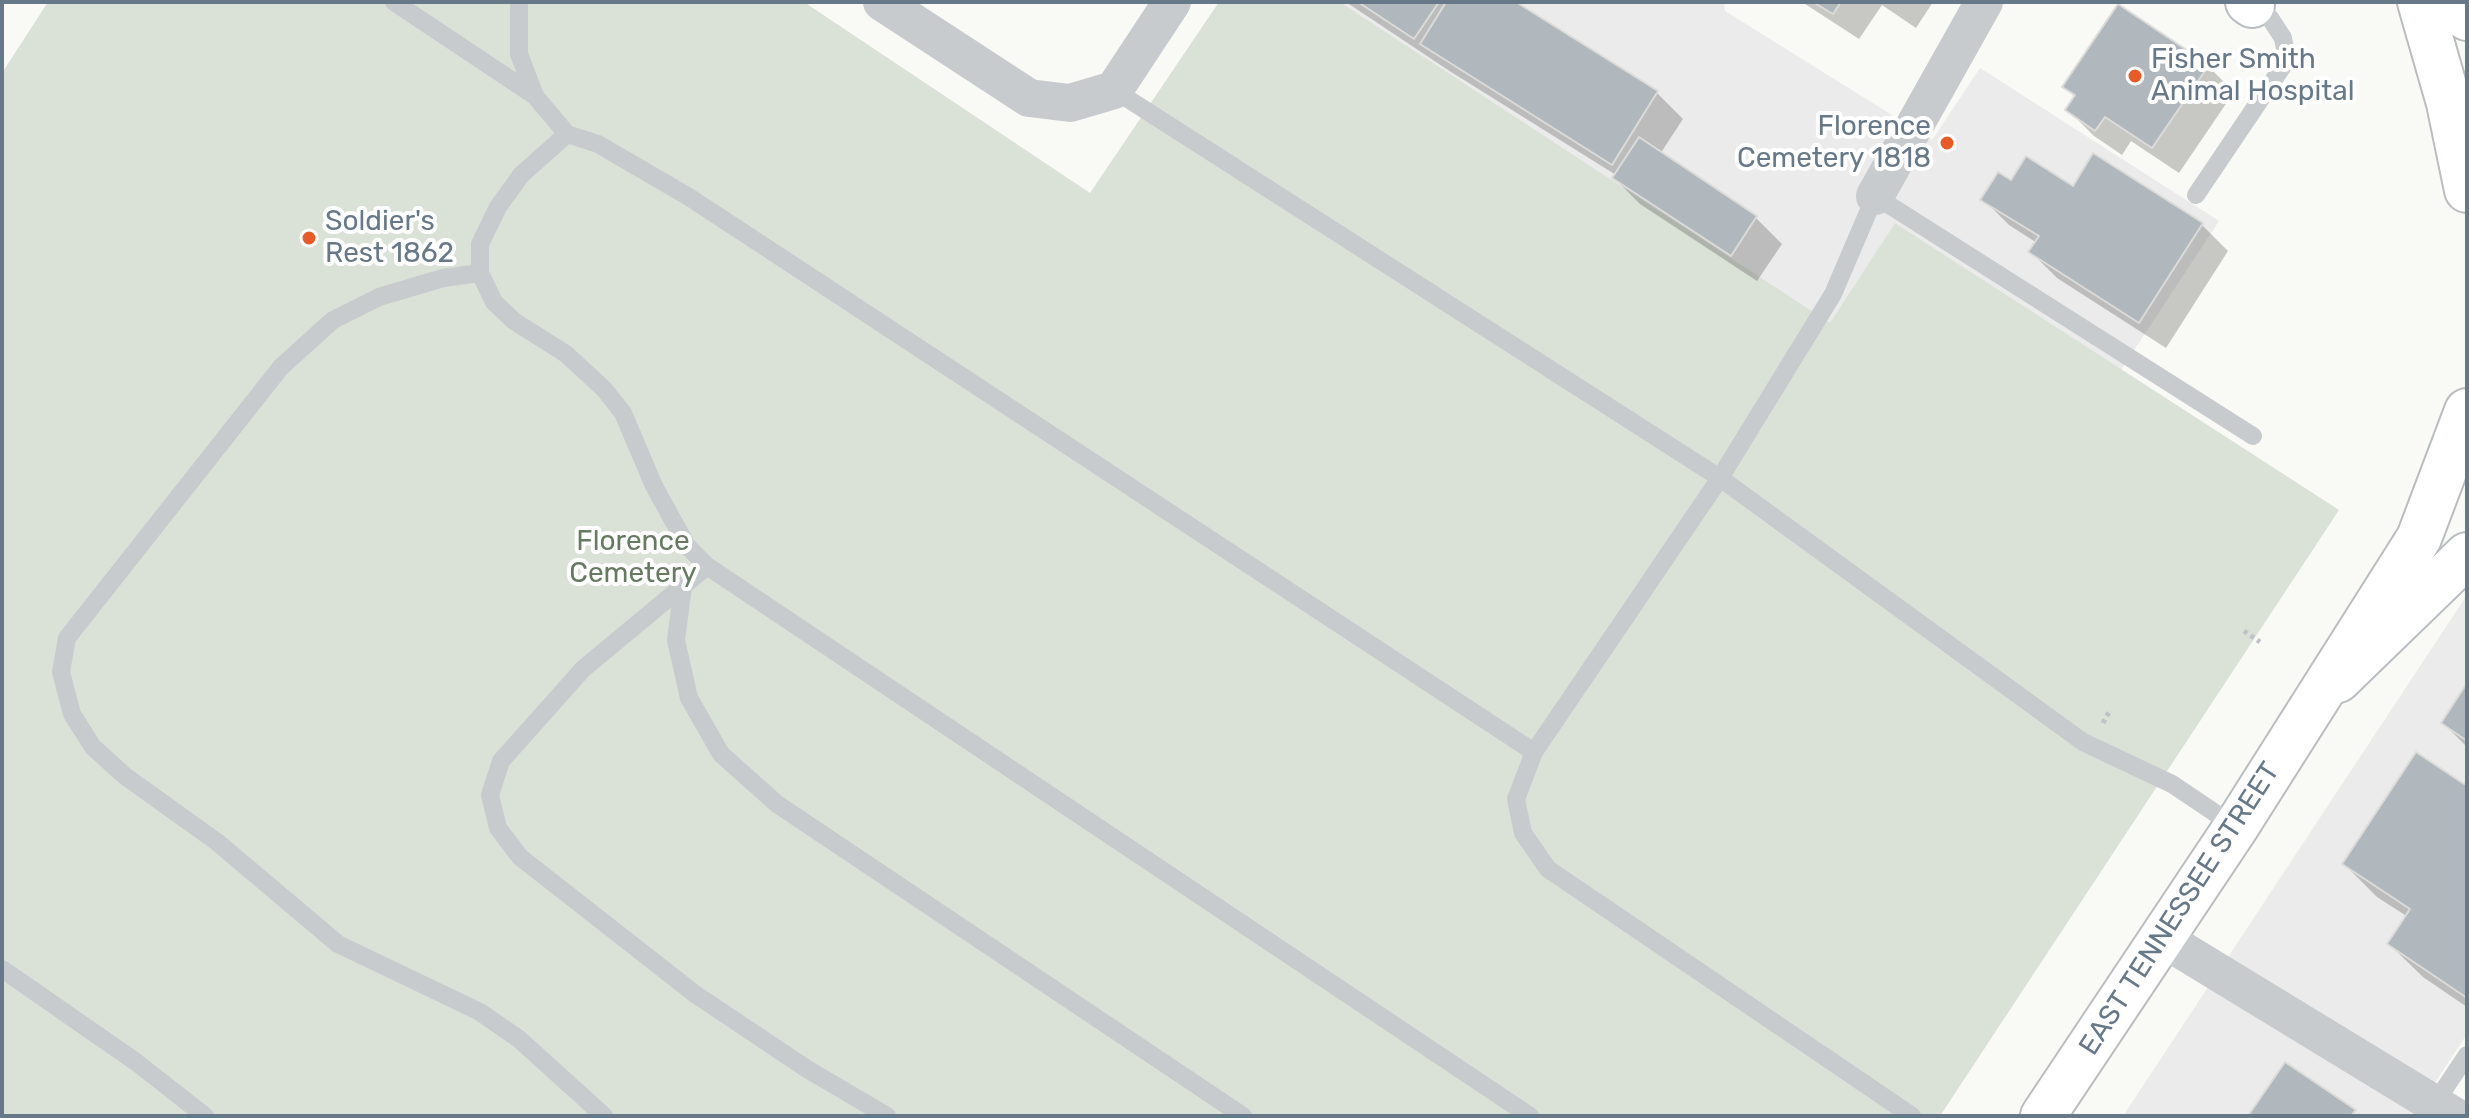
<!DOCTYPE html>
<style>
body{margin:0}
#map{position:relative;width:2469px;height:1118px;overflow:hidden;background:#f9f9f6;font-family:Rubik,sans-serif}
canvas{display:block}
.frame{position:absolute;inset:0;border:4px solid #677888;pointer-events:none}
</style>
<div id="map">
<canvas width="2469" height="1118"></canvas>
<div class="frame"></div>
</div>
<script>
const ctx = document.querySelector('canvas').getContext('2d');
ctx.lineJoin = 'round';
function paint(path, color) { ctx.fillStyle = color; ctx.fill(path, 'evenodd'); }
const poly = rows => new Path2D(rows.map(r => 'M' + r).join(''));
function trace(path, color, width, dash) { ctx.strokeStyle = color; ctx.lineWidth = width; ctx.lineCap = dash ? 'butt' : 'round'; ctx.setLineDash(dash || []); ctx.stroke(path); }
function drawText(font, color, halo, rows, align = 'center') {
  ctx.font = font + ' Rubik,sans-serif'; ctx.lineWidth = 8; ctx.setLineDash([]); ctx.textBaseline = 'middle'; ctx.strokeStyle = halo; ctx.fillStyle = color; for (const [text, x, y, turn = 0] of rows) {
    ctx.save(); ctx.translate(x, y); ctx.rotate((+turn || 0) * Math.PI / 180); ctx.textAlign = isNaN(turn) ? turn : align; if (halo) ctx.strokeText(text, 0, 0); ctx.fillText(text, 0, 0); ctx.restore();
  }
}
const built = poly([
 [1340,2,1724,2,1725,11,1932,140,1980,68,2219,221,2121,370,1895,223,1831,324],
 [2467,595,2467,1034,2413,1116,2123,1116]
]);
const green = poly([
 [48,2,804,2,1090,193,1219,2,1340,2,1830,323,1895,223,2339,510,1940,1116,2,1116,2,73]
]);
const shadow = poly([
 [1346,2,1512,2,1657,93,1683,119,1660,154,1756,218,1782,244,1757,281,1640,204,1614,178,1616,175,1448,70],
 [1802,2,1933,2,1916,28,1882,5,1859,39],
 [2208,66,2234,92,2179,173,2131,141,2122,155,2094,136,2068,110,2076,98,2064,87],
 [2094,156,2202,225,2228,251,2166,348,2057,278,2031,252,2037,243,2009,225,1983,199,2012,183,2073,189],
 [2467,687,2467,747,2443,723],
 [2467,783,2467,1007,2423,977,2389,944,2408,917,2377,897,2344,864]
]);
const building = poly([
 [1358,2,1439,2,1414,39,1358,2],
 [1446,2,1516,2,1658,91,1612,165,1420,44,1446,2],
 [1813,2,1841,2,1833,14,1813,2],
 [2118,4,2209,65,2152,148,2105,117,2095,131,2065,110,2075,95,2062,87,2118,4],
 [1639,137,1757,216,1731,256,1612,178,1639,137],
 [2093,153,2203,223,2139,323,2028,252,2039,236,1980,200,1998,172,2011,180,2026,156,2073,186,2093,153],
 [2467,683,2467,741,2441,723,2467,683],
 [2416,752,2464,784,2467,780,2467,998,2387,944,2410,909,2342,864,2416,752],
 [2285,1062,2356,1110,2351,1116,2248,1116,2285,1062]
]);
const path = poly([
 [2244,631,2260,642],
 [2103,723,2109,712]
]);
const lane = poly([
 [394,2,535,96],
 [519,2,519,54,535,96,567,134],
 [1114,90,1720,478,2083,742,2172,784,2236,827],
 [2196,195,2287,60,2283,38,2270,18,2252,5],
 [480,273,443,278,379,297,333,320,281,367,67,638,61,672,72,714,93,747,125,776,217,842,338,944,480,1012,519,1039,604,1116],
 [707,566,583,669,501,761,490,795,498,828,520,857,695,994,807,1069,887,1116],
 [683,586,676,640,689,698,721,754,777,804,1243,1116],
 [2,969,136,1062,205,1116],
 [2433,1106,2467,1055],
 [1530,1116,707,566,687,546,654,486,623,413,604,389,566,354,514,321,494,302,480,273,480,244,498,207,521,175,567,134,598,144,689,197,1534,752],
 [1912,1116,1548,869,1523,833,1516,799,1534,752,1720,478,1833,294,1875,196,2253,436]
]);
const street = poly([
 [882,2,1029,98,1070,103,1114,90,1172,2],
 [1875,196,1984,2],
 [2162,938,2454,1116]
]);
const secondary = poly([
 [2248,2,2252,5],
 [2338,680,2467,555]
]);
const highway = poly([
 [2420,2,2449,103,2467,190],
 [2445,2,2467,18],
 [2043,1116,2236,827,2419,538,2467,411]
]);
const markers = [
 [2135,76,8,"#e95a26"],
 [1947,143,8,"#e95a26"],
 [309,238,8,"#e95a26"]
];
const poiNames = [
 ["Fisher Smith",2151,60],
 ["Animal Hospital",2151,92],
 ["Florence",1931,127,"right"],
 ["Cemetery 1818",1931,159,"right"],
 ["Soldier's",325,222],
 ["Rest 1862",325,254]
];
const parkNames = [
 ["Florence",633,542],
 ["Cemetery",633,574]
];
const streetNames = [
 ["EAST TENNESSEE STREET",2180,909,-57]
];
paint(built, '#eaebea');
paint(green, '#dae1d7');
paint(shadow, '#0003');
paint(building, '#b0b7bd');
trace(building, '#dbdbd9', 2);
trace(secondary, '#b9bec3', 48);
trace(highway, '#b9bdc0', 48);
trace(path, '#c0c3c5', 5, [4, 4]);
trace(lane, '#c7cbce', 18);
trace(street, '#c7cbce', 38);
trace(secondary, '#fff', 44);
trace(highway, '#fff', 44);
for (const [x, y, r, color] of markers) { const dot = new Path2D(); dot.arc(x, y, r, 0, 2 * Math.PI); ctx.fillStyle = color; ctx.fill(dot); trace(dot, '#fff', 3); }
drawText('28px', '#677888', '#fff', poiNames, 'left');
drawText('28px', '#667a62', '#fff', parkNames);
drawText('28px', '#677888', '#fff', streetNames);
</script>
